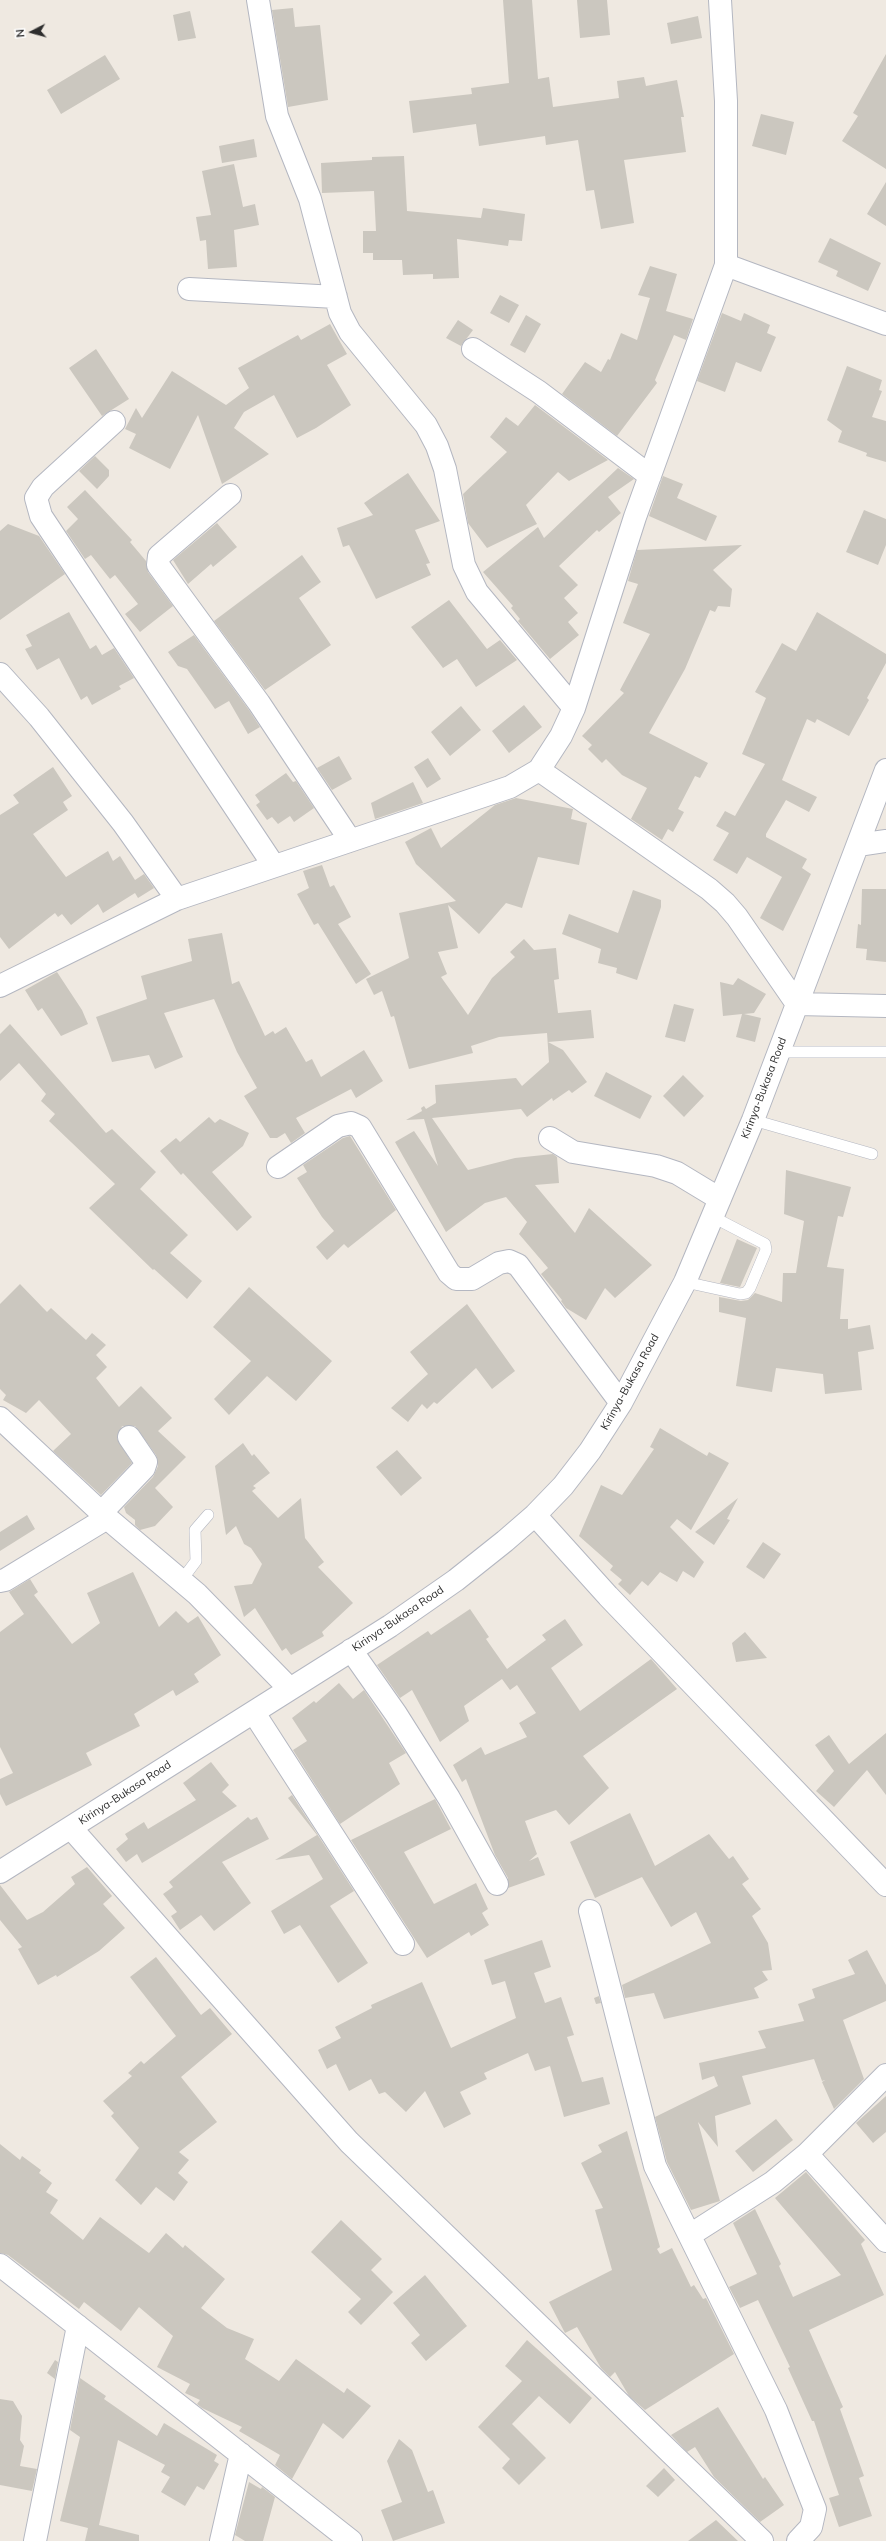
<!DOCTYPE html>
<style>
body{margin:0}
#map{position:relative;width:886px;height:2541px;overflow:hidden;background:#efe9e1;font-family:Mulish,sans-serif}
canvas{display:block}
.north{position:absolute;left:12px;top:12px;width:40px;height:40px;-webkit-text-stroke:3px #fff;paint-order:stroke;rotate:264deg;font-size:11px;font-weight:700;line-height:16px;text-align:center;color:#2e2e2e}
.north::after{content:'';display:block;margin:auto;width:14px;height:18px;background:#2e2e2e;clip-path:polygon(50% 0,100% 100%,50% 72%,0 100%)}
</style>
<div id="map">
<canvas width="886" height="2541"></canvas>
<div class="north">N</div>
</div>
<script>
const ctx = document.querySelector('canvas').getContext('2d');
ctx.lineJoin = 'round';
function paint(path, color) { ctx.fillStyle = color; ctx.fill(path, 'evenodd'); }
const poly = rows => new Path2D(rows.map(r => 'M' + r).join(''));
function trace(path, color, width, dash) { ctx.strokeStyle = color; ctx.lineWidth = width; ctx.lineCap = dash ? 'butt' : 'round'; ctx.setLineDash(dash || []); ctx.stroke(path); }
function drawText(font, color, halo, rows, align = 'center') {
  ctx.font = font + ' Mulish,sans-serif'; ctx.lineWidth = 4; ctx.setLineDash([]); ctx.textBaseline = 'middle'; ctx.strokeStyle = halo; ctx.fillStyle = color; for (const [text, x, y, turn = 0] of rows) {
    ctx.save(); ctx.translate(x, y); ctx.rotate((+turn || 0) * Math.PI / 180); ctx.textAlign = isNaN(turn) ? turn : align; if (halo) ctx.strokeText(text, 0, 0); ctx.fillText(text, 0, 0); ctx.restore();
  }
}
const building = poly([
 [503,0,532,0,538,79,549,77,553,107,619,98,617,81,644,77,646,86,677,80,684,117,681,117,686,152,624,160,634,223,601,229,594,190,586,191,578,140,546,145,545,136,479,146,476,124,413,133,409,101,472,94,471,88,509,83],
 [577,0,607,0,610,35,580,38],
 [293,8,295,27,320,25,328,100,288,107,272,10],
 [190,11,196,38,178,41,173,15],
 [698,16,702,38,671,44,667,23],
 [886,54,886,169,842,141,858,116,853,113],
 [105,55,120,79,61,114,47,90],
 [761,114,794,122,786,155,752,146],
 [254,139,257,157,222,163,219,146],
 [404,156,407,211,481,218,483,208,525,214,522,241,509,240,508,246,457,239,459,278,433,279,433,274,403,275,402,260,373,260,373,253,363,253,363,231,376,231,374,191,322,193,321,163,372,160,372,157],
 [234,164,243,207,255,204,259,225,234,230,237,267,208,269,206,240,200,241,196,217,211,215,202,171],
 [886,182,886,226,867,214],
 [830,238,881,263,868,291,836,276,838,271,818,262],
 [650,266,677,274,666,311,693,319,686,340,674,335,655,380,657,383,617,436,562,394,585,362,601,372,608,359,610,360,621,333,637,340,650,298,638,295],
 [500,295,519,305,509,323,490,313],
 [722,313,741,321,744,313,770,325,767,333,776,337,761,372,736,362,725,392,697,381],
 [526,315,541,324,525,353,510,345],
 [458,320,473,330,461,346,446,338],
 [330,324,347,354,327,365,351,405,316,428,297,438,274,395,244,412,234,428,269,454,222,484,198,415,170,469,129,448,136,434,125,429,136,408,142,418,172,371,226,405,249,388,238,368,298,335,301,340],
 [96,349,129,399,102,416,69,368],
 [847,366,882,380,879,390,882,391,872,417,886,421,886,462,866,456,867,453,838,442,842,431,827,420],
 [535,405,608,460,569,481,558,472,526,505,537,524,487,548,468,523,463,494,507,452,490,437,506,417,518,426],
 [95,456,109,470,109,476,97,489,79,471],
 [618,468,634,479,608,497,621,513,599,532,597,530,559,566,578,585,564,598,578,613,568,622,579,635,550,659,518,621,520,619,511,608,513,606,483,572,538,527,544,538],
 [408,473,440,521,415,530,430,563,426,564,431,575,376,599,349,545,343,547,337,528,373,515,364,503],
 [663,476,683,484,677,498,717,516,706,541,649,516],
 [85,490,132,540,130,542,146,561,148,572,173,606,140,632,125,614,138,604,115,575,110,579,91,555,85,559,66,531,78,519,67,507],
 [864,510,886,519,886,545,878,565,846,552],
 [217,523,237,547,213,567,211,564,188,584,173,560],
 [8,524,39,536,65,574,0,620,0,531],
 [742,545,713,570,732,589,730,607,718,606,715,612,710,610,685,669,649,733,708,763,700,778,695,776,678,809,684,812,673,832,668,829,662,840,631,819,647,788,622,775,606,759,602,763,588,749,592,745,582,736,624,693,620,690,650,634,623,623,638,584,628,581,637,550],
 [302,555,321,582,299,598,331,645,265,690,214,621],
 [449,600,487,649,500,640,517,660,476,687,457,659,443,668,411,627],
 [69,612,90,649,96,645,102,655,114,648,134,678,119,686,121,689,92,705,87,696,81,700,59,658,37,670,25,649,32,646,26,635],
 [817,612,886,654,886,663,867,698,869,700,849,736,817,719,815,723,807,719,782,780,817,797,809,812,786,800,766,834,766,837,807,859,802,868,811,874,783,931,760,918,782,877,747,857,737,874,713,860,729,833,716,826,725,811,735,816,765,764,742,754,766,698,755,692,782,643,796,651],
 [194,635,249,710,260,727,248,734,229,701,215,709,187,669,178,666,168,652],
 [524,705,542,727,509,753,492,731],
 [461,706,481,730,450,756,431,732],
 [339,756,352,779,332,790,317,768],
 [428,758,441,779,427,788,414,767],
 [53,767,72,796,63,802,68,810,33,834,66,877,108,851,113,861,120,856,135,880,144,874,154,888,138,898,135,893,103,913,98,904,71,925,62,914,58,917,55,913,9,949,0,937,0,815,19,803,13,795],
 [286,773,293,782,296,781,314,808,294,822,290,816,278,824,272,817,267,820,256,805,260,802,255,795],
 [413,782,423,803,375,819,371,803],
 [516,798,573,809,571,819,587,823,579,865,538,857,522,908,506,903,479,934,448,905,458,948,438,952,447,974,441,977,468,1015,492,978,515,957,510,952,524,939,534,950,556,948,559,979,554,980,558,1013,591,1010,594,1038,548,1042,563,1050,587,1082,572,1093,569,1090,553,1101,552,1098,527,1117,521,1109,432,1118,468,1170,515,1158,553,1154,557,1157,559,1183,535,1185,575,1233,589,1208,652,1265,615,1298,605,1288,586,1320,566,1308,561,1301,562,1300,541,1274,548,1268,519,1234,527,1222,506,1197,485,1203,446,1232,395,1142,414,1131,438,1166,424,1119,406,1120,422,1111,421,1108,424,1106,426,1109,436,1103,435,1085,516,1078,522,1086,549,1062,547,1033,499,1037,471,1046,473,1053,409,1069,394,1016,391,1017,382,991,374,995,366,979,409,958,399,913,456,901,416,864,405,842,431,828,441,848,495,805],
 [322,865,330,887,334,885,351,917,338,924,371,974,356,984,318,923,314,925,297,894,309,888,303,871],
 [862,889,886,889,886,962,866,960,867,949,856,948,858,924,861,925],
 [633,890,661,900,661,907,637,980,616,973,617,968,598,963,601,949,562,934,569,914,618,933],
 [222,933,232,984,239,981,265,1036,273,1031,275,1034,286,1027,306,1062,312,1059,321,1077,364,1050,383,1081,356,1098,351,1089,296,1118,305,1133,291,1143,285,1133,277,1138,270,1138,244,1096,257,1088,237,1052,214,999,164,1013,183,1057,155,1069,149,1055,112,1062,96,1017,147,999,141,976,192,961,188,939],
 [57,972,82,1010,88,1024,61,1036,42,1008,38,1011,25,990],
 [738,978,766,994,754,1013,744,1014,761,1018,755,1042,736,1037,742,1014,723,1016,720,982,733,985],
 [674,1004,694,1009,685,1042,665,1037],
 [10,1024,106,1133,112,1129,156,1172,140,1189,188,1235,170,1253,202,1281,187,1299,154,1269,153,1270,89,1208,115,1184,49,1121,55,1114,41,1101,46,1094,19,1063,0,1081,0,1034],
 [606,1072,652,1096,640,1119,594,1096],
 [683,1075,704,1096,684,1117,663,1096],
 [209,1117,215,1123,220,1119,249,1133,243,1146,212,1172,252,1217,237,1231,183,1173,181,1175,160,1151,176,1138,180,1142],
 [350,1136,396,1210,348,1248,344,1244,327,1260,316,1247,334,1231,322,1217,297,1178,307,1172,303,1165,343,1138],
 [786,1170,851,1187,843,1217,838,1216,827,1267,844,1269,840,1319,848,1319,848,1329,870,1325,874,1349,858,1352,862,1390,825,1394,823,1374,776,1368,772,1392,736,1386,746,1318,719,1312,719,1297,741,1301,748,1300,755,1293,782,1302,783,1273,796,1273,804,1221,784,1214],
 [737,1239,757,1248,740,1287,720,1283],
 [20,1284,47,1312,51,1308,86,1340,92,1333,106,1345,96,1355,107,1367,96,1378,119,1407,141,1386,172,1418,158,1431,186,1457,155,1488,173,1507,155,1526,140,1530,135,1525,135,1520,126,1513,124,1507,153,1477,158,1466,156,1455,135,1426,122,1426,117,1438,132,1463,101,1495,53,1451,71,1434,39,1400,26,1413,3,1400,6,1395,0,1389,0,1304],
 [249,1287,332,1361,296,1401,267,1376,229,1415,214,1399,251,1361,213,1327],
 [467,1304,515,1371,492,1389,476,1368,437,1404,434,1402,427,1409,422,1404,408,1422,391,1408,428,1374,410,1352],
 [660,1428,707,1456,709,1452,729,1463,691,1530,677,1519,670,1527,704,1562,694,1578,683,1571,677,1582,660,1572,648,1586,642,1581,630,1595,618,1584,622,1580,610,1570,613,1566,579,1536,601,1485,622,1495,654,1449,650,1447],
 [243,1443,252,1456,254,1454,270,1473,253,1486,256,1488,252,1491,278,1518,301,1498,305,1538,324,1562,318,1567,353,1603,322,1632,324,1636,291,1655,286,1648,282,1651,255,1608,244,1617,234,1586,252,1584,262,1564,251,1548,244,1544,236,1526,226,1535,215,1466],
 [397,1450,422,1478,401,1496,376,1467],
 [738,1498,727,1519,730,1520,714,1545,695,1532],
 [27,1515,35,1529,0,1551,0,1532],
 [763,1542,781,1554,764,1579,746,1567],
 [133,1572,159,1627,176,1611,188,1623,198,1616,221,1655,194,1674,199,1682,176,1696,173,1690,134,1714,140,1726,86,1753,92,1765,6,1806,0,1794,0,1779,13,1773,0,1747,0,1632,24,1614,9,1592,30,1579,38,1592,34,1595,72,1644,100,1623,87,1593],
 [470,1609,489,1637,486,1639,507,1669,546,1640,542,1635,565,1619,583,1645,551,1668,580,1711,651,1659,677,1689,583,1756,609,1788,569,1825,556,1810,525,1821,537,1854,529,1861,538,1857,545,1875,508,1888,508,1878,495,1855,466,1779,462,1782,453,1765,481,1747,485,1755,527,1737,519,1723,536,1713,517,1685,510,1690,502,1679,464,1706,469,1721,440,1742,412,1690,400,1698,377,1665,428,1631,431,1635],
 [745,1632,767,1658,736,1662,732,1643],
 [339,1683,353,1699,364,1690,406,1753,389,1763,400,1784,340,1824,293,1750,307,1741,292,1718,314,1701,316,1703],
 [886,1733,886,1795,867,1770,834,1807,816,1791,834,1771,815,1745,829,1735,849,1764],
 [211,1762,229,1785,222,1792,237,1806,142,1863,137,1854,126,1862,116,1849,128,1839,125,1834,144,1822,148,1829,196,1800,183,1783],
 [292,1795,354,1891,330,1906,368,1963,338,1983,300,1925,284,1934,271,1911,323,1879,309,1855,275,1860,317,1835,288,1798],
 [435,1799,451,1829,404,1852,434,1904,476,1883,488,1909,482,1913,489,1925,471,1936,469,1932,427,1958,351,1840],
 [630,1813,655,1866,709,1834,729,1859,733,1856,749,1879,742,1884,761,1909,752,1916,768,1943,772,1970,762,1971,768,1980,754,1988,759,1998,664,2019,654,1993,625,1998,622,1985,711,1943,696,1912,671,1927,642,1877,595,1898,570,1842],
 [248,1817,251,1820,257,1817,269,1839,222,1862,251,1903,214,1931,201,1915,180,1930,171,1916,177,1912,163,1894,173,1887,169,1882],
 [87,1867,112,1896,103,1904,125,1928,99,1951,57,1977,56,1975,38,1985,18,1949,22,1947,0,1920,0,1885,27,1920,43,1912,75,1884,71,1877],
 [542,1940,551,1967,534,1973,545,2003,561,1997,574,2035,567,2037,582,2082,603,2077,610,2104,564,2117,550,2066,535,2071,528,2053,484,2073,487,2079,460,2092,471,2114,444,2128,425,2091,406,2112,385,2092,379,2094,371,2079,349,2091,336,2064,327,2069,318,2050,341,2038,335,2027,372,2008,371,2005,422,1982,451,2048,516,2018,505,1981,492,1985,484,1960],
 [867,1950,886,1985,886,2001,843,2020,864,2079,834,2109,822,2082,825,2080,822,2081,814,2059,742,2076,751,2104,715,2116,718,2147,698,2122,720,2201,691,2210,667,2162,655,2117,718,2086,714,2076,702,2080,699,2063,766,2048,758,2031,804,2021,798,2004,815,1998,812,1989,855,1974,848,1960],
 [156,1957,201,2015,210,2008,232,2034,181,2077,217,2122,179,2152,189,2160,178,2173,188,2182,174,2201,156,2187,141,2205,115,2180,139,2148,111,2116,114,2113,103,2101,132,2076,128,2073,141,2061,144,2064,176,2036,130,1977],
 [599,1996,601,2003,596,2004,594,1998],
 [886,2096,886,2132,873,2143,856,2123],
 [776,2119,793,2140,753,2172,735,2151],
 [627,2131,660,2247,657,2249,660,2254,672,2248,691,2287,694,2285,703,2299,706,2298,734,2354,645,2410,629,2396,615,2372,610,2377,601,2368,577,2327,565,2333,549,2302,612,2270,595,2210,603,2208,581,2163,602,2152,598,2145],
 [0,2144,20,2160,22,2156,41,2170,39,2173,52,2183,46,2192,58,2200,50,2213,83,2240,100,2217,149,2253,166,2233,183,2248,185,2245,225,2279,201,2308,227,2328,254,2339,245,2359,279,2381,296,2359,344,2393,347,2388,371,2406,343,2439,323,2423,292,2479,275,2465,280,2455,239,2431,242,2427,202,2408,197,2404,200,2400,185,2393,190,2384,157,2367,173,2336,139,2307,121,2331,84,2302,79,2309,8,2255,0,2253],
 [806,2172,865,2240,861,2244,884,2295,809,2330,843,2407,840,2409,864,2476,859,2478,872,2516,839,2527,829,2498,839,2495,814,2421,812,2421,788,2368,790,2367,758,2300,740,2308,729,2287,757,2274,733,2223,755,2209,781,2264,779,2266,793,2297,841,2275,775,2198],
 [341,2220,382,2259,371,2270,393,2292,361,2325,348,2312,361,2299,311,2252],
 [425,2275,467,2326,426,2361,411,2343,420,2335,393,2303],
 [527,2340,592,2398,570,2424,539,2396,512,2424,546,2458,519,2485,502,2468,510,2459,478,2427,522,2381,505,2366],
 [55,2360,58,2362,55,2379,47,2373],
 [80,2378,106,2396,104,2399,157,2436,164,2423,217,2455,214,2461,219,2464,204,2490,197,2486,185,2506,161,2492,170,2477,161,2472,165,2465,118,2440,99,2525,139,2535,139,2541,85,2541,88,2528,60,2521,80,2437,70,2430],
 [0,2399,13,2401,22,2416,20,2440,24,2446,20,2466,37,2469,32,2491,0,2485],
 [718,2407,763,2479,765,2477,784,2505,760,2522,714,2477,695,2447,687,2452,671,2435],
 [399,2439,412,2450,428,2492,433,2490,445,2523,393,2541,381,2510,402,2502,387,2461],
 [664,2468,675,2480,658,2497,646,2486],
 [249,2482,261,2489,262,2487,275,2497,263,2541,245,2541,235,2535],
 [716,2520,738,2541,688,2541]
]);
const service = poly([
 [778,1052,886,1052],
 [753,1120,872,1154],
 [685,1282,740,1294,746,1293,750,1288,766,1250,765,1244,713,1217],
 [181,1581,196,1561,195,1530,208,1515]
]);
const minor = poly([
 [258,0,277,116,310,199,340,313,350,332,426,425,437,446,445,469,464,565,477,592,574,708],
 [726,265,886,324],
 [189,289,336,297],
 [473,349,539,392,650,476],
 [114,422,43,487,36,498,41,516,274,866],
 [230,495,159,556,158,565,259,703,350,840],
 [0,674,39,717,123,823,177,899],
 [539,770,709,889,725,903,737,917,797,1004,886,1006],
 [858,845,886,841],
 [0,986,177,899,510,787,539,770,561,736,574,708,635,517,726,265,726,101,720,0],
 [550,1138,573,1152,656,1166,677,1173,720,1199],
 [278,1167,338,1126,351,1123,360,1127,449,1273,456,1279,472,1279,499,1263,509,1261,518,1265,621,1403],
 [0,1418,107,1518,197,1594,290,1689],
 [102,1512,144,1468,146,1462,129,1437],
 [535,1515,608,1596,886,1885],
 [0,1581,5,1580,107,1518],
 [351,1650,396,1714,449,1798,497,1884],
 [254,1713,403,1944],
 [71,1828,349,2142,762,2541],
 [0,1872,390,1626,456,1580,505,1541,535,1515,563,1486,590,1451,621,1403,685,1282,753,1120,886,770],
 [590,1911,655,2166,776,2410,815,2509,811,2527,798,2541],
 [807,2154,886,2241],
 [690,2235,773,2182,807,2154,886,2075],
 [0,2265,351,2541],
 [35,2541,78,2326],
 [221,2541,241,2454]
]);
const streetNames = [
 ["Kirinya-Bukasa Road",764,1088,-69],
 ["Kirinya-Bukasa Road",630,1382,-61],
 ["Kirinya-Bukasa Road",398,1619,-34],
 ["Kirinya-Bukasa Road",125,1793,-33]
];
paint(building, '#cbc7bf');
trace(service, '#b4b7c1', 12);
trace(minor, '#b4b7c1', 24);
trace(service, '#fff', 11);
trace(minor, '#fff', 22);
drawText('11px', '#2e2e2e', '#fff', streetNames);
</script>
